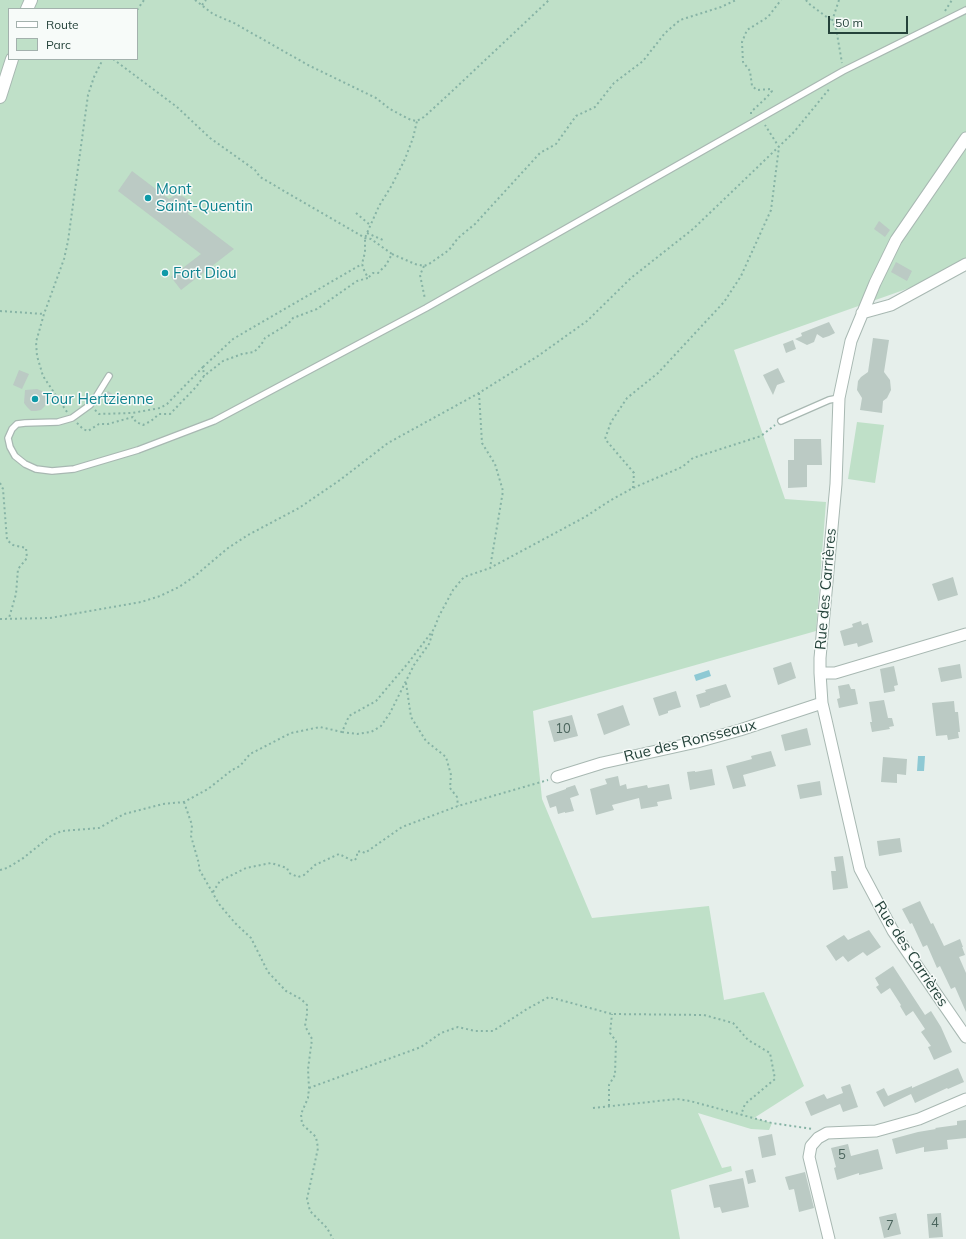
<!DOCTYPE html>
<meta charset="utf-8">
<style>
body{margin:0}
#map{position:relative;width:966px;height:1239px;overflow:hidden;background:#e6efeb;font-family:Mulish,sans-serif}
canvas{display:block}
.legend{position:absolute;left:8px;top:8px;width:130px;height:52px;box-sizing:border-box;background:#f7fbf9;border:1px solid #a3b1ad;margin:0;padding:5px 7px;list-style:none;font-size:12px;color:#24423a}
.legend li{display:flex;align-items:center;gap:8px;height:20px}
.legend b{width:20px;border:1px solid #a3b1ad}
.scale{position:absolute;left:828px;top:16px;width:80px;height:18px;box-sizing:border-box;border:2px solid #24423a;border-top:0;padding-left:5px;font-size:12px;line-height:14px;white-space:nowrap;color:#24423a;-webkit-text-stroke:3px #f7fbf9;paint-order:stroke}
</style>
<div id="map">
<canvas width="966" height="1239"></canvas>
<ul class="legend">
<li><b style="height:5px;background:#fff"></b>Route</li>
<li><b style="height:11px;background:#bfe0c8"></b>Parc</li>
</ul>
<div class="scale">50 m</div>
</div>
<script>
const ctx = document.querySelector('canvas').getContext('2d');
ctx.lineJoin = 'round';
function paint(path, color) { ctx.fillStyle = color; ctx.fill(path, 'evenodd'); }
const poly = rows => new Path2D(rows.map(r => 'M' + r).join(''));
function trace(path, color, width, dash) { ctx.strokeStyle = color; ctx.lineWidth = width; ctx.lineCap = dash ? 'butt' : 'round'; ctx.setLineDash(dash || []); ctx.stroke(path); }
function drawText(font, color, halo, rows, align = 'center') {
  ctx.font = font + ' Mulish,sans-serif'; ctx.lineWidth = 3; ctx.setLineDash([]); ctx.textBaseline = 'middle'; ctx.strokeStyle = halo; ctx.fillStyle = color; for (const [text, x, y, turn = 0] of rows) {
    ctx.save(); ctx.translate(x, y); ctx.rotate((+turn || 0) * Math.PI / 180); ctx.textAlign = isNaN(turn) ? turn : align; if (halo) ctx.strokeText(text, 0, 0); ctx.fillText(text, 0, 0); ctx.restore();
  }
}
const green = poly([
 [0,0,966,0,966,264,949,274,734,350,785,499,826,502,816,631,533,711,542,799,592,918,709,906,724,1000,764,992,804,1086,754,1118,772,1123,769,1130,751,1129,698,1113,722,1168,731,1166,732,1171,671,1190,680,1239,0,1239],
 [9,9,137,9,137,59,9,59],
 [857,422,884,425,875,483,848,479]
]);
const water = poly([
 [709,670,711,676,696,681,694,675],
 [918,756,925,756,924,771,917,771]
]);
const building = poly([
 [132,171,169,199,175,195,182,196,188,200,190,206,188,214,234,249,181,290,171,277,201,254,118,191],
 [879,221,890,230,885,237,874,229],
 [896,262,912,271,907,281,891,272],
 [829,322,835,333,829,336,823,338,817,334,814,342,807,345,795,339,802,336,801,333],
 [873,338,889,340,884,372,890,380,891,390,887,398,883,401,882,413,860,410,862,398,857,390,858,381,861,377,868,372],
 [793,340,796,349,786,353,783,344],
 [778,368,785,382,777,385,773,395,763,375],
 [19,370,29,374,22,389,13,385],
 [37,389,42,391,46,396,46,401,45,406,41,410,36,411,31,411,27,407,24,403,25,390],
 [108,391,118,398,112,406,102,399],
 [794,439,821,439,822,465,807,465,807,487,788,488,788,460,794,460],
 [953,577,958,595,938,601,932,584],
 [861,621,862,625,868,623,873,642,858,647,857,643,844,646,840,631,853,627,852,624],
 [791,662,796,678,778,685,773,668],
 [960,664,962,678,941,682,938,668],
 [894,666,898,685,894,686,895,691,884,693,880,669],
 [726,684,731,697,710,704,710,705,700,708,696,695,706,692,705,690],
 [849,684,851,689,855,689,858,704,839,708,837,699,840,698,838,686],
 [676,691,681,707,668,711,668,713,659,716,653,698],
 [884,700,888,718,892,718,894,726,889,727,890,729,872,732,870,722,872,722,869,702],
 [954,701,955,712,958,712,960,732,958,732,959,738,948,740,947,735,936,736,932,703],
 [623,705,630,725,604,735,597,714],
 [572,715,578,736,554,742,548,721],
 [807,728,811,745,785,751,781,735],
 [771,751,776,766,743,775,746,786,733,789,726,766,752,759,751,756],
 [883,757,907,759,906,775,897,774,897,783,881,782],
 [712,769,715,785,690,790,687,772,695,771,695,772],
 [618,776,620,786,626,784,627,789,647,785,648,788,669,784,672,799,657,802,658,806,641,809,639,798,612,805,614,810,596,815,590,789,607,784,605,779],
 [820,781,822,795,800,799,797,785],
 [575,785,579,795,570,798,574,811,565,813,565,812,558,814,556,806,550,808,546,796,566,789,566,788],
 [900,838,902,852,879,856,877,841],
 [843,856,848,888,833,890,831,871,836,871,834,857],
 [920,901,931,924,933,923,944,946,960,939,963,947,962,947,965,955,959,957,966,973,966,1012,955,987,951,989,940,966,937,968,927,945,923,947,912,923,910,924,902,909],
 [869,930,881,947,867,956,863,952,848,962,843,956,836,961,826,946,844,935,848,940],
 [893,966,925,1015,931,1011,941,1027,952,1052,934,1060,928,1047,931,1046,921,1032,925,1029,913,1011,906,1016,900,1006,901,1005,890,988,881,994,876,987,879,985,875,978],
 [958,1068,964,1082,948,1089,947,1088,915,1103,911,1094,884,1107,876,1092,884,1088,888,1096,912,1086,912,1088],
 [850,1084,858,1107,843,1112,840,1104,811,1116,805,1102,824,1094,827,1099,843,1093,841,1087],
 [966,1120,966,1138,947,1140,948,1149,924,1152,924,1147,896,1154,892,1139,918,1132,936,1129,935,1128,957,1125,957,1121],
 [772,1134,776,1155,762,1158,758,1137],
 [848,1144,851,1156,878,1149,883,1169,859,1175,859,1173,837,1180,834,1168,836,1167,831,1148],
 [753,1169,756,1182,748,1184,745,1171],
 [805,1172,814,1208,799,1212,794,1189,789,1190,785,1177],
 [743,1178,749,1207,722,1213,720,1207,714,1208,709,1185],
 [896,1213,901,1234,884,1238,879,1217],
 [941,1213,943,1237,929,1238,927,1214]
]);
const path = poly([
 [195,0,213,14,234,23,308,65,376,98,390,109,403,116,411,120,417,121,424,117,448,95,549,0],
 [806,0,808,3,832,21],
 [839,0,832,21,836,28,842,63],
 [202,5,206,0],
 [137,10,144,0],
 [945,11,952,0],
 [113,59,177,107,210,138,255,170,260,177,365,238,371,239,392,254,386,265,378,273,373,273,368,278],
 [751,114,751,112,767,97,772,91,771,89,757,90,752,86,750,71,743,62,742,42,747,30,768,17,781,0],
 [356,213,370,225],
 [367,233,383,240],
 [392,254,415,264,424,266,429,264,449,250,458,238,475,224,540,153,556,144,576,116,595,107,614,83,643,61,665,33,680,20,721,7,736,0],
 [424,266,420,275,425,299],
 [0,311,44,314],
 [203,367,233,339,362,264],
 [479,393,482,443,495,464,503,491,490,568],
 [95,410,99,414,132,413,160,408,167,404,203,367,204,376],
 [67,412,43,376,37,356,36,342,44,314,64,259,68,241,88,95,94,77,103,59],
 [77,423,83,429,88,431,99,424,108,424,133,417,136,422,143,425,151,421,159,414,170,414,196,387,204,376,223,361,242,354,254,352,261,345,265,338,288,324,293,318,317,309,357,281,368,278,364,270,362,264,365,252,365,238,367,233,379,206,392,185,405,159,413,138,417,121],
 [0,483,3,489,7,540,13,545,26,548,27,558,18,569,16,594,9,618],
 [633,488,634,473,605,439,611,422,627,398,658,373,724,302,741,276,771,210,779,147,765,125],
 [0,619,50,618,141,602,160,596,179,587,195,576,228,548,248,535,299,508,340,480,388,443,479,393,538,356,587,321,631,278,693,229,740,184,794,132,830,88],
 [406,683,411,717,426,741,446,757,451,775,450,788,457,797,458,806],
 [342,732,357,734,371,732,381,726,390,713,414,665,429,644,433,632],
 [184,802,192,825,191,836,199,864,199,869,219,904,235,923,251,938,268,972,286,991,301,999,307,1005,307,1014,305,1026,312,1039,308,1069,309,1088,308,1098,301,1114,302,1124,316,1137,318,1148,307,1199,310,1211,327,1228,333,1239],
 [0,870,7,868,22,859,52,835,62,831,99,828,124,814,163,804,184,802,208,789,232,770,240,766,250,754,291,733,320,727,342,732,349,716,376,701,409,662,434,629,439,616,453,590,464,577,490,568,585,517,611,500,633,488,682,467,693,458,761,436,775,425],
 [213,892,220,881,246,868,271,863,287,868,289,873,298,877,304,875,315,865,339,854,353,861,357,858,357,852,361,851,365,853,402,827,458,806,548,780],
 [309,1088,421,1047,441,1033,458,1027,475,1031,493,1031,527,1009,549,997,612,1014,704,1015,733,1023,748,1040,770,1053,775,1079,745,1104,741,1115],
 [609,1106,609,1085,615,1075,616,1041,610,1033,612,1014],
 [593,1108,677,1099,690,1101,772,1123,812,1129]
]);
const service = poly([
 [109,376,96,397,90,405,72,418,58,422,25,423,17,424,12,429,8,438,10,447,15,456,25,464,36,469,52,471,74,469,138,450,214,421,426,308,843,71,966,10],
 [781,421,829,400,839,398]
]);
const minor = poly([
 [966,138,896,240,875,283,851,341,839,398,836,484,820,658,820,673,822,703,826,720,860,869,893,931,966,1037],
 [862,313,891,305,966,264],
 [820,673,835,673,966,634],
 [557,777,602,763,697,742,740,730,822,703],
 [829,1239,809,1157,811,1146,818,1138,827,1133,876,1131,919,1119,966,1099]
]);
const tertiary = poly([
 [27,9,31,0],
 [0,97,12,59]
]);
const markers = [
 [148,198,4,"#0f9aa8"],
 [165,273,4,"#0f9aa8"],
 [35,399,4,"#0f9aa8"]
];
const numberNames = [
 ["10",563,729],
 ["5",842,1155],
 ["4",935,1223],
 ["7",890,1226]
];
const cultureNames = [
 ["Mont",156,189],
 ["Saint-Quentin",156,206],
 ["Fort Diou",173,273],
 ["Tour Hertzienne",43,399]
];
const streetNames = [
 ["Rue des Carrières",826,589,-85],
 ["Rue des Ronsseaux",690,741,-14],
 ["Rue des Carrières",911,954,57]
];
paint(green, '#bfe0c8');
paint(water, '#8ec9d4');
paint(building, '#bbcac4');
trace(service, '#a8b8b2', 8);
trace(minor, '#a8b8b2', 13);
trace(tertiary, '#a8b8b2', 14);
trace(path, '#86b3a5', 2, [2, 3]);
trace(service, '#fff', 5.5);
trace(minor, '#fff', 11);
trace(tertiary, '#fff', 12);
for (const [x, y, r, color] of markers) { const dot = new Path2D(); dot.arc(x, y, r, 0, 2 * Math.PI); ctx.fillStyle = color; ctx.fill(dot); trace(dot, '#f7fbf9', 1.5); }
drawText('13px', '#4a645c', null, numberNames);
drawText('15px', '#0d838f', '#f7fbf9', cultureNames, 'left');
drawText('15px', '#24423a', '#f7fbf9', streetNames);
</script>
